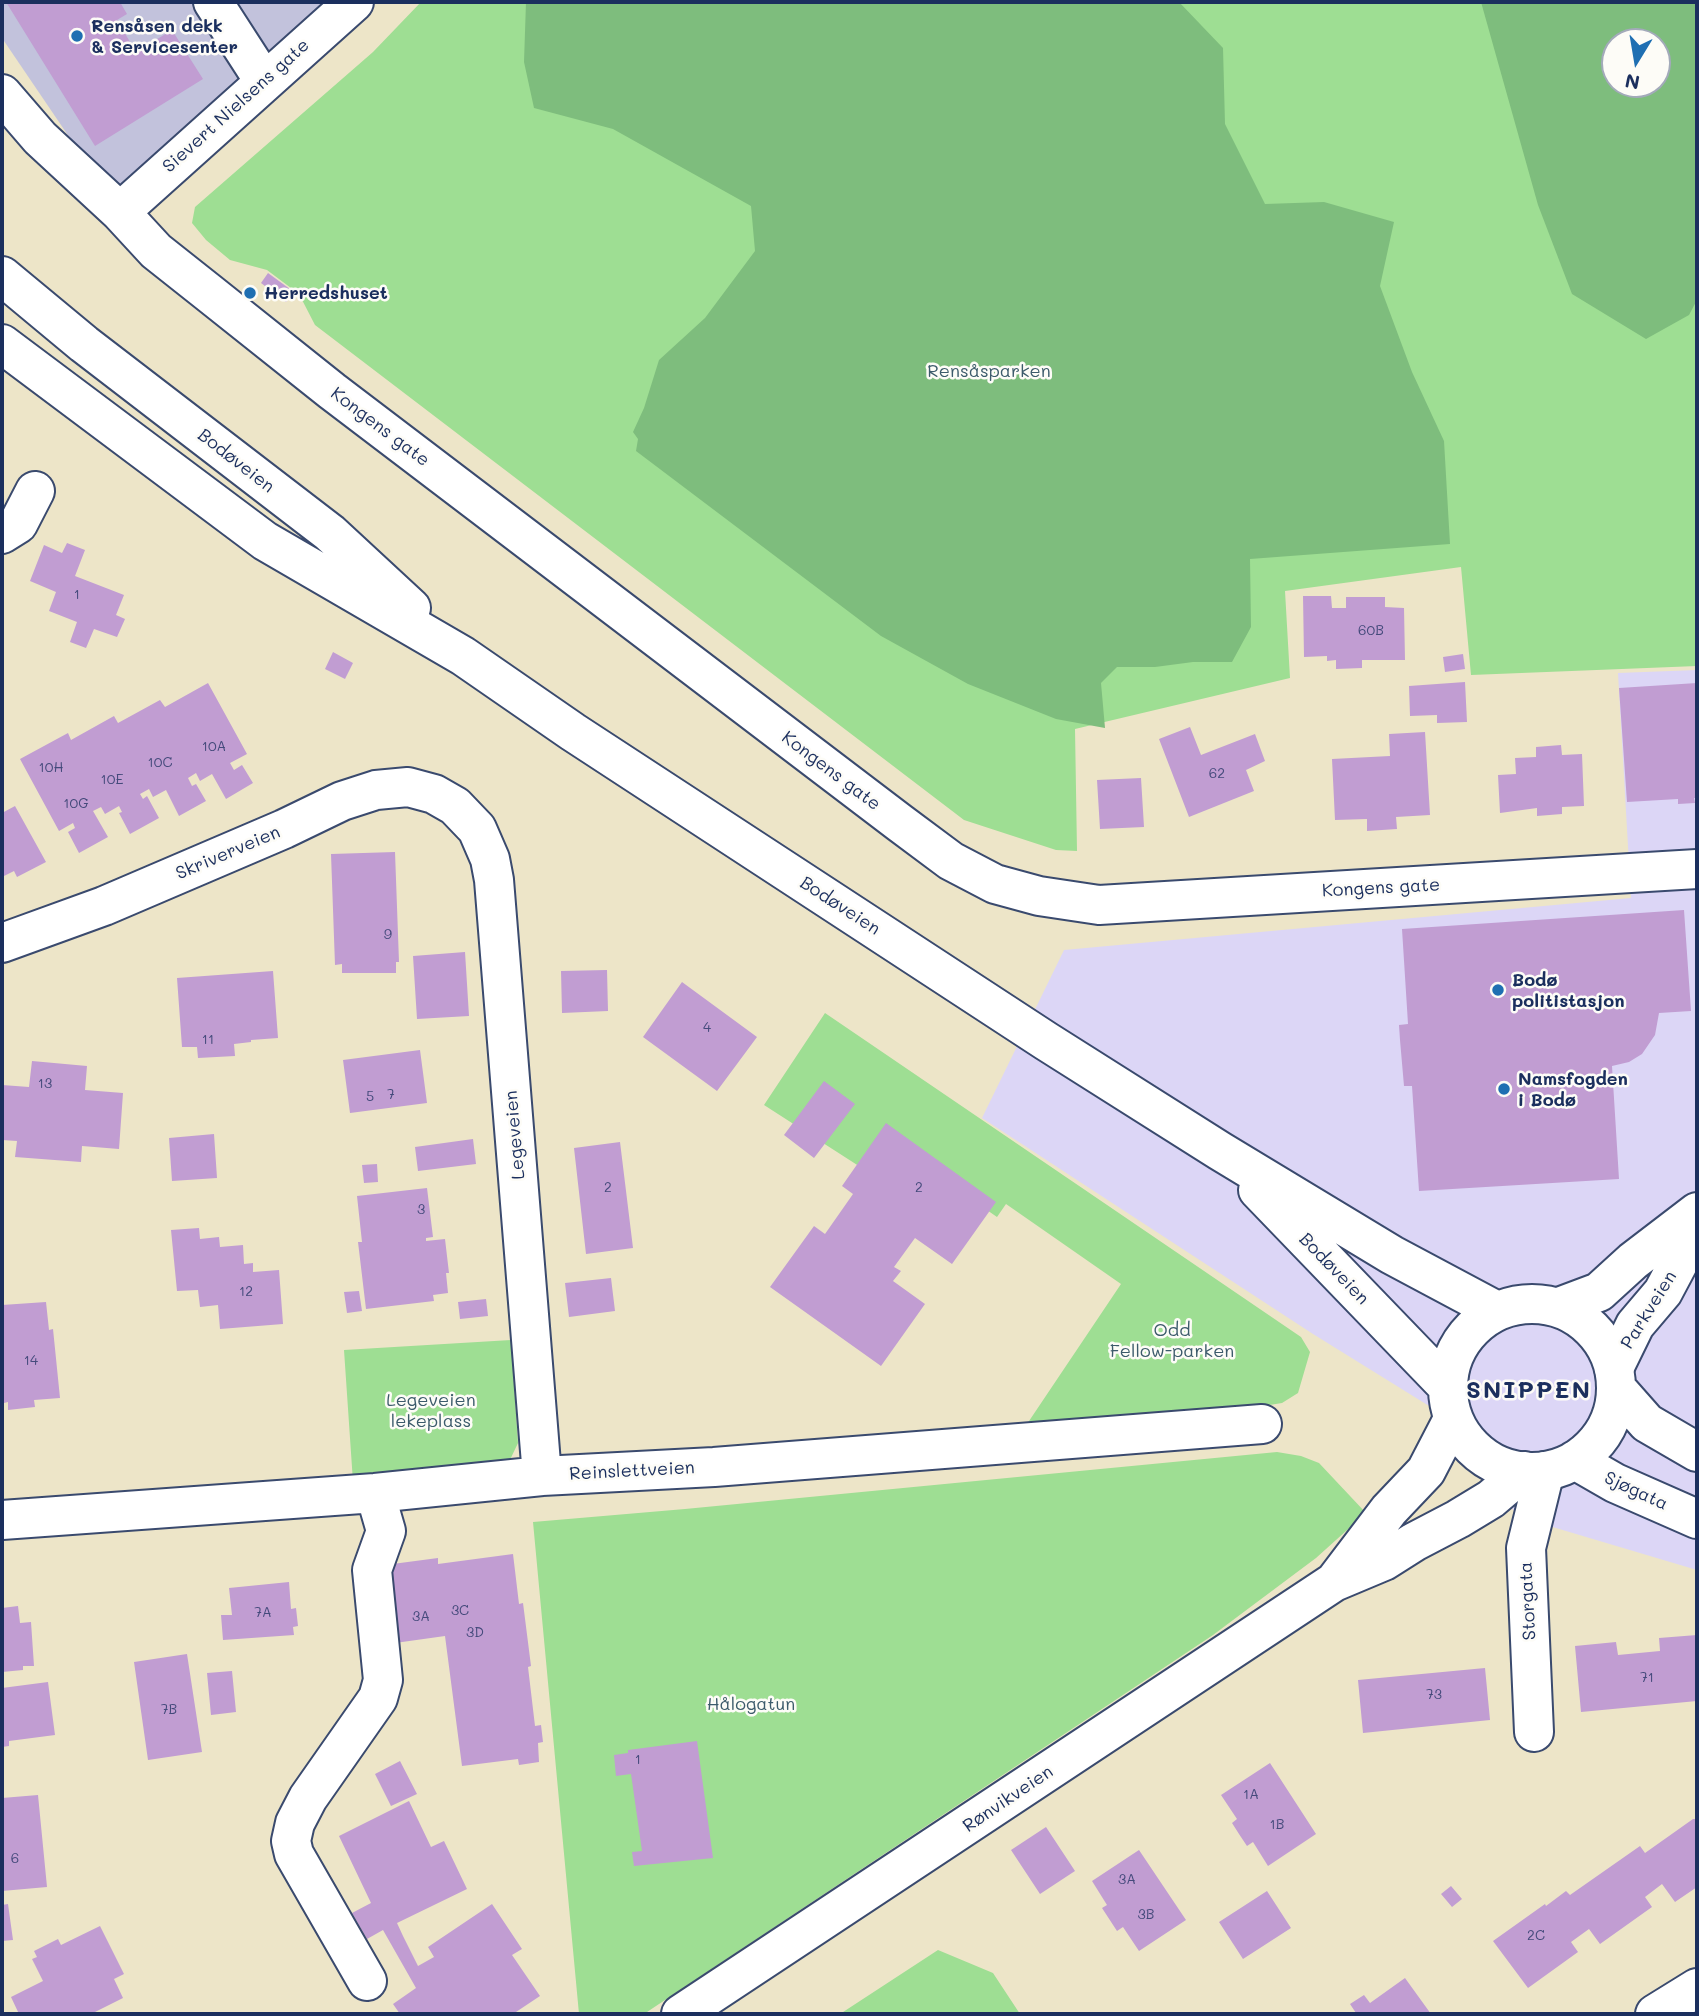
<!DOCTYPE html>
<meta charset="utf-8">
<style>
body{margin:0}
#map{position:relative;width:1699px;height:2016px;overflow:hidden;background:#ede5c8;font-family:Mali,sans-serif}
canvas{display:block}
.frame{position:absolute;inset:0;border:4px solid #1b2f5e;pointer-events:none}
.north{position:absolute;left:1601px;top:28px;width:70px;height:70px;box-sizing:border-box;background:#fdfcf7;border:2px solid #a3aaba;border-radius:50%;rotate:191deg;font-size:19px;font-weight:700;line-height:28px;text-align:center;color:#1b2f5e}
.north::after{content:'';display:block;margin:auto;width:24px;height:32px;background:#1f6fb2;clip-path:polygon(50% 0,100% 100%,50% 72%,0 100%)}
</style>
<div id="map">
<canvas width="1699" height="2016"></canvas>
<div class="frame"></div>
<div class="north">N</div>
</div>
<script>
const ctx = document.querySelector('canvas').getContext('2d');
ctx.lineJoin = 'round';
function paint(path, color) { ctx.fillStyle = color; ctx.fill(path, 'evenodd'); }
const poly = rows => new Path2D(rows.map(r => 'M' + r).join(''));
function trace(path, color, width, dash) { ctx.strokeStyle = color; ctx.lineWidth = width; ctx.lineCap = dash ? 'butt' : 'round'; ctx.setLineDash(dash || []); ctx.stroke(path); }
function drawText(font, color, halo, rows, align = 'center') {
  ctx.font = font + ' Mali,sans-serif'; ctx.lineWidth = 5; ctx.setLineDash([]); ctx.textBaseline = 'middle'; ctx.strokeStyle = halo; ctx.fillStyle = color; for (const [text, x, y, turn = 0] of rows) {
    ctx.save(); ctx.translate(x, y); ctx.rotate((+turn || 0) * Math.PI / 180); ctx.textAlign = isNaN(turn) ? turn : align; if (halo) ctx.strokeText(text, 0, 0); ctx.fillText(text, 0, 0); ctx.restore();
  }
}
const built = poly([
 [1697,670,1697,1570,1519,1517,1484,1474,1456,1447,1442,1414,1313,1334,982,1118,1064,950,1631,898,1618,673]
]);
const industrial = poly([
 [2,2,354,2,120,212,2,38]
]);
const green = poly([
 [421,2,1697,2,1697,666,1471,675,1461,567,1285,591,1290,678,1075,729,1077,851,1056,850,964,820,315,325,299,294,267,270,230,260,206,240,192,223,195,207,373,52],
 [1615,42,1657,42,1657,84,1615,84],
 [825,1013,1301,1337,1310,1352,1298,1393,1282,1403,1257,1407,1025,1427,1121,1284,1006,1204,997,1217,886,1140,865,1170,764,1105],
 [511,1340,518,1443,508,1464,353,1482,344,1350],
 [1277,1452,1301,1456,1319,1463,1366,1513,1316,1558,1213,1635,644,2014,579,2014,533,1522,685,1509],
 [938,1950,993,1973,1020,2014,840,2014]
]);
const forest = poly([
 [526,2,1179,2,1223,48,1225,124,1265,204,1324,202,1394,222,1380,286,1412,372,1444,441,1450,544,1250,559,1251,627,1232,662,1193,662,1155,667,1117,667,1101,683,1105,728,1056,719,968,684,881,636,636,451,638,439,633,432,644,408,659,360,705,318,755,251,751,206,613,129,534,108,524,62],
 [1481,2,1697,2,1697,300,1689,315,1646,339,1572,294,1538,205],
 [1615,42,1657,42,1657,84,1615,84]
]);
const building = poly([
 [6,2,120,2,127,14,117,20,136,52,172,30,203,79,95,146],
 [268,273,294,292,286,302,261,283],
 [67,543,85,550,75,576,124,595,116,615,125,619,117,637,94,629,86,648,70,642,77,622,49,611,56,592,30,581,44,545,62,553],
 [1303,596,1331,596,1332,608,1346,608,1346,597,1385,597,1385,607,1404,608,1405,660,1362,660,1362,668,1336,669,1336,660,1327,661,1327,656,1304,657],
 [333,652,353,663,345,679,325,669],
 [1463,654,1465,669,1445,672,1443,657],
 [1465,682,1467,722,1437,723,1437,715,1410,716,1409,686],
 [208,683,247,754,230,763,234,770,242,765,253,783,226,799,212,774,200,781,196,773,188,778,192,786,196,784,206,801,179,816,166,790,153,797,149,789,140,794,143,799,147,796,159,818,130,834,119,813,122,812,119,806,105,814,101,807,93,811,108,837,79,853,68,832,75,828,73,823,59,831,20,759,68,733,71,740,114,716,118,723,160,700,165,707],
 [1697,683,1697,798,1694,798,1695,803,1678,804,1678,799,1627,802,1619,688],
 [1190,727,1201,755,1255,734,1265,761,1246,770,1254,791,1189,817,1159,739],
 [1425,732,1430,815,1396,817,1397,829,1367,831,1367,819,1335,820,1332,759,1390,756,1389,734],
 [1561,745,1562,755,1582,754,1584,806,1562,807,1562,814,1537,816,1537,808,1500,813,1498,775,1516,774,1515,758,1536,757,1536,747],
 [1141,778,1144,827,1100,829,1097,780],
 [15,806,46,862,17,877,14,871,2,877,2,813],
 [395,852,399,962,396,962,396,973,342,973,342,964,335,965,331,854],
 [1684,910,1691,1011,1659,1013,1655,1035,1642,1054,1629,1062,1612,1066,1619,1179,1419,1191,1412,1086,1404,1086,1400,1040,1399,1025,1408,1024,1402,929],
 [465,952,469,1016,417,1019,413,956],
 [607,970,608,1011,562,1013,561,971],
 [273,971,278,1038,251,1040,251,1042,234,1044,235,1056,198,1058,197,1047,182,1047,177,978],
 [682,982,757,1037,717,1091,643,1037],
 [420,1050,427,1103,350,1113,343,1060],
 [32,1061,87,1066,85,1090,123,1093,119,1149,82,1146,81,1162,15,1157,17,1141,2,1140,2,1085,29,1087],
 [824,1081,855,1104,814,1158,784,1135],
 [886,1123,996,1202,952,1264,915,1238,894,1267,901,1271,893,1281,925,1304,881,1366,770,1287,814,1226,825,1234,853,1194,842,1186],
 [214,1134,217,1178,172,1181,169,1138],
 [473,1139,476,1164,418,1171,415,1147],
 [620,1142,633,1248,586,1254,574,1148],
 [377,1164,378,1182,364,1183,362,1165],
 [427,1188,433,1237,426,1238,426,1241,445,1239,449,1273,446,1273,448,1293,433,1295,434,1301,366,1309,358,1242,362,1242,357,1196],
 [199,1228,200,1239,219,1237,220,1247,243,1245,244,1264,253,1263,253,1272,279,1270,283,1324,220,1329,218,1305,200,1307,198,1290,177,1291,171,1230],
 [611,1278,615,1311,569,1317,565,1283],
 [359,1291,362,1311,347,1313,344,1292],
 [486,1299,488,1316,460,1319,458,1302],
 [46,1302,49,1330,53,1329,60,1398,34,1400,35,1407,8,1410,8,1402,4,1403,2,1387,2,1305],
 [513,1554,519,1604,523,1603,531,1666,528,1667,535,1726,541,1725,543,1742,538,1743,539,1762,519,1765,518,1759,462,1766,445,1636,395,1643,385,1565,438,1558,438,1564],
 [289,1582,291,1609,296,1608,298,1626,293,1627,294,1635,223,1640,221,1615,232,1615,229,1588],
 [18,1606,20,1623,31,1622,34,1666,23,1666,23,1670,2,1672,2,1608],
 [1697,1635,1697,1701,1581,1712,1575,1646,1616,1642,1618,1655,1660,1651,1659,1638],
 [187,1654,202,1752,148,1760,134,1662],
 [1485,1668,1490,1720,1363,1733,1358,1680],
 [232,1671,236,1712,211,1715,207,1673],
 [48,1682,55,1735,9,1741,9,1746,2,1747,2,1688],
 [697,1741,713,1858,634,1866,632,1852,642,1851,631,1774,616,1776,614,1755,628,1753,628,1750],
 [400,1761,417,1794,391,1806,375,1774],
 [1270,1763,1316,1834,1268,1866,1253,1842,1247,1846,1239,1834,1232,1823,1237,1819,1221,1795],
 [38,1795,47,1887,2,1891,2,1798],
 [409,1801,431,1847,444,1841,467,1889,397,1923,403,1936,418,1966,434,1957,428,1947,492,1904,522,1949,512,1955,540,1996,513,2014,400,2014,393,2004,416,1988,383,1930,367,1939,352,1913,371,1903,339,1836],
 [1693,1819,1697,1819,1697,1887,1675,1902,1662,1884,1645,1897,1652,1907,1600,1944,1589,1929,1571,1942,1578,1952,1528,1988,1493,1941,1545,1904,1546,1906,1566,1891,1570,1895,1640,1846,1645,1853],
 [1046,1827,1075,1871,1040,1894,1011,1850],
 [1139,1850,1186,1920,1139,1951,1123,1927,1117,1931,1102,1908,1107,1905,1092,1881],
 [1451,1886,1462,1899,1452,1907,1441,1894],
 [1267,1891,1291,1928,1243,1959,1219,1922],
 [8,1904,13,1940,2,1941,2,1905],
 [100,1926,124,1974,114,1979,123,1998,91,2014,19,2014,11,1997,43,1981,32,1959,37,1957,34,1951,58,1939,61,1945],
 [1405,1978,1431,2014,1354,2014,1356,2013,1350,2004,1364,1995,1370,2003]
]);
const minor = poly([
 [213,2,264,81],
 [2,94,40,138,120,212,156,251,209,293,332,391,900,823,951,861,995,884,1039,896,1099,905,1697,869],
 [120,212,354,2],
 [2,534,18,524,35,491],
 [2,943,104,906,284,829,342,801,376,790,408,787,434,794,455,806,477,829,490,859,494,880,542,1476],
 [1559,1307,1599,1292,1633,1261,1697,1212],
 [1614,1368,1635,1325,1663,1292,1681,1258,1697,1213],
 [2,1520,375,1493,542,1476,714,1467,1262,1424],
 [1335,1581,1389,1510,1426,1471,1453,1419],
 [1534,1732,1526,1548,1545,1471],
 [367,1981,294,1854,291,1841,295,1823,308,1798,378,1698,383,1680,372,1570,386,1531,375,1493],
 [681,2014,1334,1582,1384,1561,1414,1542,1458,1519,1491,1499,1524,1471],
 [1655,2014,1697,1988]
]);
const highway = poly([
 [2,276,84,344,330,533,411,608],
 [2,344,265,541,463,656,573,732,1046,1041,1220,1151,1392,1255,1497,1311],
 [1258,1190,1448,1387],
 '1448 1388a84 84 0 1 1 168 0a84 84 0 1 1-168 0Z',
 [1617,1389,1647,1423,1697,1452],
 [1575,1460,1615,1483,1697,1519]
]);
const markers = [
 [77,36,7,"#1f6fb2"],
 [250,293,7,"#1f6fb2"],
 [1498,990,7,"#1f6fb2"],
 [1504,1089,7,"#1f6fb2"]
];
const numberNames = [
 ["1",77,595],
 ["60B",1371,631],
 ["10A",214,747],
 ["10C",160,763],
 ["10H",51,768],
 ["62",1217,774],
 ["10E",112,780],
 ["10G",76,804],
 ["9",388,935],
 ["4",707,1028],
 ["11",208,1040],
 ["13",45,1084],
 ["7",391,1095],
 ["5",370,1097],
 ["2",608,1188],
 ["2",919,1188],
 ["3",421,1210],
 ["12",246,1292],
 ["14",31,1361],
 ["3C",460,1611],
 ["7A",263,1613],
 ["3A",421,1617],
 ["3D",475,1633],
 ["71",1647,1678],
 ["73",1434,1695],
 ["7B",169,1710],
 ["1",638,1760],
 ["1A",1251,1795],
 ["1B",1277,1825],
 ["6",15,1859],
 ["3A",1127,1880],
 ["3B",1146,1915],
 ["2C",1536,1936]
];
const poiNames = [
 ["Rensåsen dekk",91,26],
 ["& Servicesenter",91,47],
 ["Herredshuset",264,293],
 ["Bodø",1512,980],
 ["politistasjon",1512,1001],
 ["Namsfogden",1518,1079],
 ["i Bodø",1518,1100]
];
const streetNames = [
 ["Sievert Nielsens gate",236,106,-42],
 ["Kongens gate",380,427,37],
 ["Bodøveien",236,461,38],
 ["Kongens gate",831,771,37],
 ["Skriverveien",228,853,-23],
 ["Kongens gate",1381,888,-3],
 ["Bodøveien",840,906,33],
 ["Legeveien",515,1135,-95],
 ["Bodøveien",1334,1269,46],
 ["Parkveien",1649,1310,-58],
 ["Reinslettveien",632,1471,-3],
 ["Sjøgata",1636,1491,25],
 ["Storgata",1528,1601,-93],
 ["Rønvikveien",1008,1799,-34]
];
const parkNames = [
 ["Rensåsparken",989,371],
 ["Odd",1172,1330],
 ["Fellow-parken",1172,1351],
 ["Legeveien",431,1400],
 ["lekeplass",431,1421],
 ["Hålogatun",751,1704]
];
const districtNames = [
 ["SNIPPEN",1529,1391]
];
paint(built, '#dcd6f6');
paint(industrial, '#c2c2dc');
paint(green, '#9ede93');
paint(forest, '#7ebd7d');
paint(building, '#c19dd2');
trace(minor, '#3a4a6e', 42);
trace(highway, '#3a4a6e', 42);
trace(minor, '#fff', 38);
trace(highway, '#fff', 38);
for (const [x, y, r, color] of markers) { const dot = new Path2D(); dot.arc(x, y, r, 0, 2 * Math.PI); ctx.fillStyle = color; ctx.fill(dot); trace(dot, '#fdfcf7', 2.5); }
drawText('14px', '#444a7b', null, numberNames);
drawText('bold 18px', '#1b2f5e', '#fdfcf7', poiNames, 'left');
drawText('18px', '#1b2f5e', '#fdfcf7', streetNames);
drawText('18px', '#3c5b6b', '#fdfcf7', parkNames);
ctx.letterSpacing = '2px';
drawText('bold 24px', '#1b2f5e', '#fdfcf7', districtNames);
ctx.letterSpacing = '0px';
</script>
